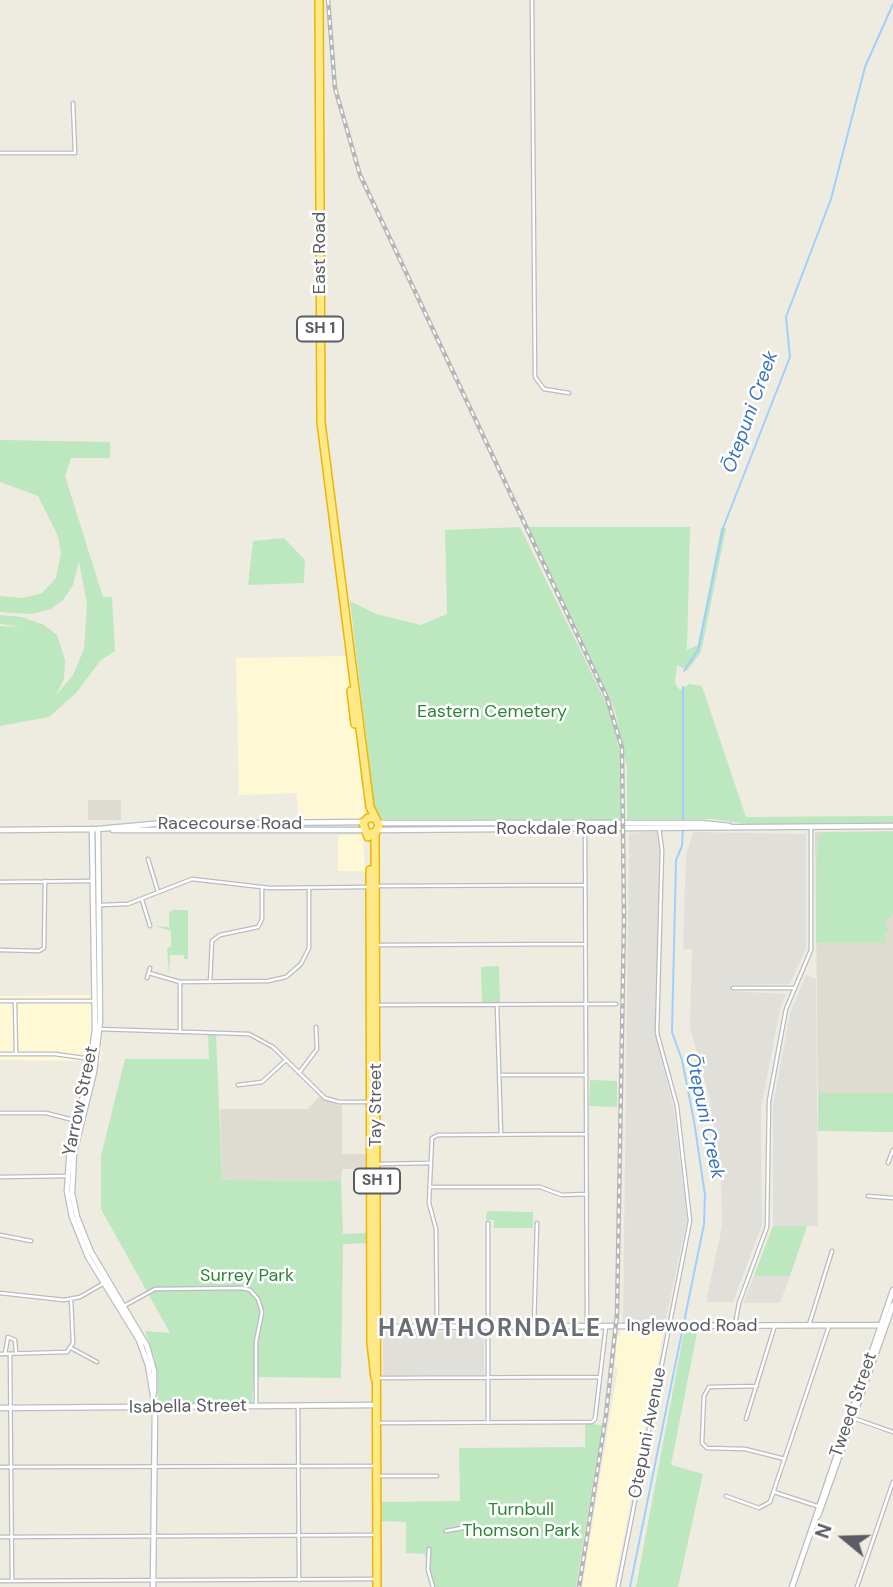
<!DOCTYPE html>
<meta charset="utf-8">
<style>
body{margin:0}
#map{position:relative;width:893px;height:1587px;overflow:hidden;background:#eeece1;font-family:"DM Sans",sans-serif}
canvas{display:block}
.north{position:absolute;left:809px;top:1503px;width:70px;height:70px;-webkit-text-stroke:5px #fff;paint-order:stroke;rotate:289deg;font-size:19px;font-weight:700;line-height:28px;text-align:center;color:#5a5d63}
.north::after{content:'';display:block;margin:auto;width:24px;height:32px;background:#5a5d63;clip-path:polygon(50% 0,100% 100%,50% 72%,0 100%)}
</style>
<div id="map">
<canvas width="893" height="1587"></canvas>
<div class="north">N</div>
</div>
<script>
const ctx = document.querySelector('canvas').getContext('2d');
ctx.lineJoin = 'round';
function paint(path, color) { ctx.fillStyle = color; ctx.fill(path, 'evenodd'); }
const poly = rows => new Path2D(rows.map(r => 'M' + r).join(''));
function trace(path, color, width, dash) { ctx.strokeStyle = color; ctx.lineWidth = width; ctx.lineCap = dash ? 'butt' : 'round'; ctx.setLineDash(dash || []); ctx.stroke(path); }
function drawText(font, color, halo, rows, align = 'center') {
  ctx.font = font + ' "DM Sans",sans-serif'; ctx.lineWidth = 5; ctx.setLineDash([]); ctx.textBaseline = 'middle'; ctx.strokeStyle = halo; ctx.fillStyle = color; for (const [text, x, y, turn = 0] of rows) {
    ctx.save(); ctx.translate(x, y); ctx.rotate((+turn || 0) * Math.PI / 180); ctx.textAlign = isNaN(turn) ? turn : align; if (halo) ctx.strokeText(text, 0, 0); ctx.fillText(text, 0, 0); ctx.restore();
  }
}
const commercial = poly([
 [347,656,365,815,362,820,298,819,297,793,239,795,236,658],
 [338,835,363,835,365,871,338,871],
 [104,995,101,1061,0,1060,0,996],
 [621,1330,664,1330,614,1587,582,1587,618,1368,615,1367,617,1336,620,1336]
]);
const industrial = poly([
 [653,831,657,833,660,851,655,1033,674,1110,687,1220,666,1319,662,1322,623,1323,629,833],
 [693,832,806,834,806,948,790,984,731,985,731,991,786,994,780,1010,761,1108,762,1225,733,1302,706,1302,722,1226,721,1179,710,1100,690,1027,692,949,683,949,686,855],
 [806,975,816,979,818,1226,773,1226,773,1105,790,1013],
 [754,1276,790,1276,780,1303,743,1303],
 [383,1332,484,1332,484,1375,383,1375]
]);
const education = poly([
 [88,800,121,800,121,820,88,820],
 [893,831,893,1093,818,1093,815,832],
 [319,1097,342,1106,342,1154,367,1154,367,1169,342,1169,341,1181,222,1180,220,1109,308,1109]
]);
const green = poly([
 [0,440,110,442,110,458,71,458,65,476,103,597,112,597,115,651,101,660,76,693,49,717,0,726,0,626,22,627,0,624,0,615,22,617,44,625,57,635,65,660,64,679,56,695,73,675,84,649,87,604,79,562,73,585,63,600,51,609,32,614,0,612,0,596,23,598,42,593,56,578,61,553,58,536,38,496,0,482],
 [520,527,611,713,622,762,622,820,380,819,375,811,350,601,376,614,421,625,447,614,445,530],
 [528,527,690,527,687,650,698,645,721,528,726,528,701,652,687,671,677,665,675,683,680,690,689,684,702,686,746,817,893,816,893,824,747,824,713,819,627,819,627,768,615,711],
 [284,538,305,560,304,583,248,585,253,541],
 [823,832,893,832,893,913,886,923,889,932,885,933,885,943,816,943,817,838],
 [173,910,188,910,188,959,184,959,184,955,170,955,169,975,167,948,171,947,171,931,155,926,169,927,169,912],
 [499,966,500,1002,482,1003,481,967],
 [208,1032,216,1032,222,1180,341,1181,343,1234,369,1233,368,1243,343,1244,341,1378,254,1377,252,1404,159,1405,155,1360,145,1331,170,1333,101,1209,101,1156,125,1059,209,1059],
 [590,1080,617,1081,617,1107,589,1106],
 [818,1093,893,1093,893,1132,818,1131],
 [487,1211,533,1212,533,1228,494,1228,494,1220,486,1220],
 [773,1226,807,1226,790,1276,754,1276],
 [684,1332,697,1333,671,1465,703,1474,678,1587,636,1587],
 [585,1424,602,1425,576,1587,431,1587,425,1554,406,1553,406,1522,381,1521,381,1502,460,1501,459,1448,585,1447]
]);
const stream = poly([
 [684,671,698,650,723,528,790,357,786,317,831,199,865,67,893,4],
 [683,687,683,822],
 [630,1587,704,1224,705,1195,694,1121,682,1060,672,1032,676,860,682,846,683,828]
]);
const street = poly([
 [532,0,535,377,544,389,569,393],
 [0,153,75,153,73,103],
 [585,823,587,1326],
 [148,859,158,892],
 [0,882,91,881],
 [375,886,585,885],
 [142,900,150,926],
 [101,905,128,904,192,879,270,888,368,887],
 [376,945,585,944],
 [0,950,39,951,44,948,45,881],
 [149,973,180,982,268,981,286,977,301,964,309,948,309,888],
 [147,978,150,968],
 [180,982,180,1031],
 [210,982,212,941,220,935,258,927,262,919,262,887],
 [733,988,795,988],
 [0,1001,95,1001],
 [15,1002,16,1054],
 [378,1005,616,1004],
 [497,1005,501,1135],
 [98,1029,249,1034,273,1047,325,1098,339,1102,371,1102],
 [0,1054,55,1054,91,1059],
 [299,1073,317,1049,316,1027],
 [502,1075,586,1075],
 [238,1085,262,1082,285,1061],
 [0,1113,46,1113,81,1122],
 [888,1163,893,1150],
 [377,1164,429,1163],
 [0,1177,67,1176],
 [431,1187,540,1187,562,1195,587,1194],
 [868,1196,893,1198],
 [0,1235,31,1241],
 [0,1293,64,1300,80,1297,106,1282],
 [124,1306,155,1289,242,1288,250,1290,258,1299,262,1312,256,1342,256,1404],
 [735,1325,739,1303,767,1227,769,1101,786,1009,811,950,811,827],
 [809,1325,832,1251],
 [534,1326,537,1223],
 [437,1327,436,1229,429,1203,432,1138,438,1135,586,1134],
 [71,1348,97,1362],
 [0,1354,67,1352,73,1343,71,1299],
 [5,1354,8,1337,15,1340,16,1352],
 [10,1354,12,1581],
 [378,1378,599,1377],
 [757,1386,709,1387,704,1396,702,1443,707,1448,745,1449,785,1459],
 [298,1406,299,1580],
 [853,1418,893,1432],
 [746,1419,775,1325],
 [379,1423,592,1422,595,1419,606,1326],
 [488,1423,488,1223],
 [0,1467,375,1466],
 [380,1476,437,1476],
 [774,1492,817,1506],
 [726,1496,759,1508,770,1502,829,1326],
 [446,1531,473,1526],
 [0,1537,375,1535],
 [429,1549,428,1570,433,1587],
 [0,1581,375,1579],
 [618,1587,690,1221,677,1106,657,1033,662,850,659,828],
 [857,1587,893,1482]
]);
const secondary = poly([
 [378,823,701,823,729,826],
 [92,829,95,1029,89,1074,70,1146,67,1191,72,1217,88,1257,139,1340,148,1365,155,1407,153,1587],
 [98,829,100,1021,94,1072,74,1153,72,1193,77,1217,91,1252,147,1346,154,1371,154,1393],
 [0,830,98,829,153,824,363,822],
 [113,830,363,830],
 [378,830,893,826],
 [376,1327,886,1325],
 [0,1408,375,1405],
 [818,1516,893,1305],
 [792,1587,893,1290]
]);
const highway = poly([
 [319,0,321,422,370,807,379,825,376,832,368,834],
 [351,691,355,724],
 [375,833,377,1587],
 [368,837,363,823,368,818,374,818],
 [370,870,371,1343,375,1378]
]);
const rail = poly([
 [328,0,335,88,360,175,607,698,622,748,624,919,617,1314,606,1415,579,1587]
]);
const shields = [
 [320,329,46],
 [377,1181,46]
];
const shieldNames = [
 ["SH 1",320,329],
 ["SH 1",377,1181]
];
const streetNames = [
 ["East Road",320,253,-90],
 ["Racecourse Road",230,824],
 ["Rockdale Road",557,829],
 ["Yarrow Street",81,1101,-78],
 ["Tay Street",376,1105,-90],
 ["Inglewood Road",692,1326],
 ["Tweed Street",854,1405,-71],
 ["Isabella Street",188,1407,-1],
 ["Otepuni Avenue",648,1433,-79]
];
const parkNames = [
 ["Eastern Cemetery",492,712],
 ["Surrey Park",247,1276],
 ["Turnbull",521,1510],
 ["Thomson Park",521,1531]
];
const waterNames = [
 ["Ōtepuni Creek",751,412,-70],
 ["Ōtepuni Creek",704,1116,78]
];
const districtNames = [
 ["HAWTHORNDALE",490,1330]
];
paint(commercial, '#fff8d5');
paint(industrial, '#e1dfd9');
paint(education, '#dedbd0');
paint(green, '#bce7bf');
trace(stream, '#a0cfff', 2);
trace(street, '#b9bbc1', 5);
trace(secondary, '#babdc4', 7);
trace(highway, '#efb500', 10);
trace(street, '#fff', 2.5);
trace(secondary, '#fff', 4.5);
trace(highway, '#ffe987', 7);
trace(rail, '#b5b6b6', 4.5);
trace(rail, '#fff', 2, [5]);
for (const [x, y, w] of shields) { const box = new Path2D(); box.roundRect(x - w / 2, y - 12.5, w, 25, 5); ctx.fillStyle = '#fff'; ctx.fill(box); trace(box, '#5a5d63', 2); }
drawText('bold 16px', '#5a5d63', null, shieldNames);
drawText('18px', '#5a5d63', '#fff', streetNames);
drawText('18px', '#30843a', '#fff', parkNames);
drawText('italic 19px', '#3b72bf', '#fff', waterNames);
ctx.letterSpacing = '2px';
drawText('bold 24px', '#6b6f75', '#fff', districtNames);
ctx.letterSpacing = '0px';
</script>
